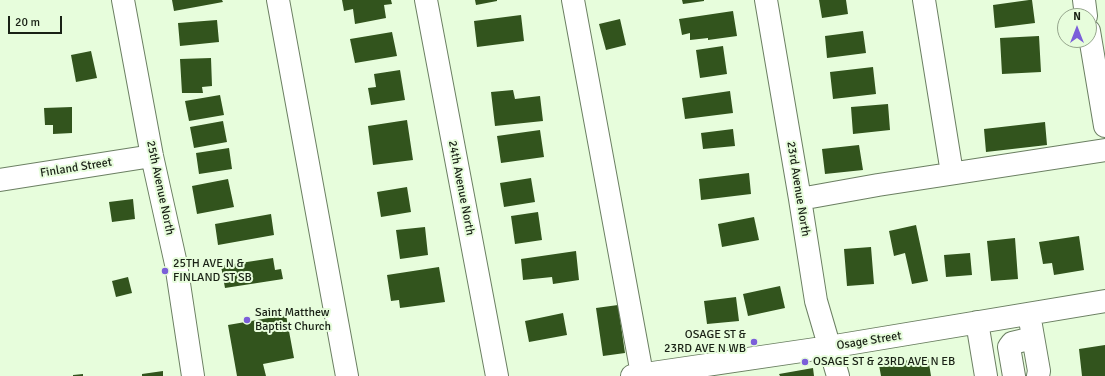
<!DOCTYPE html>
<style>
body{margin:0}
#map{position:relative;width:1105px;height:376px;overflow:hidden;background:#e7fddc;font-family:Signika,sans-serif}
canvas{display:block}
.north{position:absolute;left:1057px;top:8px;width:40px;height:40px;box-sizing:border-box;background:#e7fddc;border:1px solid #95a58c;border-radius:50%;rotate:0deg;font-size:11px;font-weight:700;line-height:16px;text-align:center;color:#192115}
.north::after{content:'';display:block;margin:auto;width:14px;height:18px;background:#7b5fd9;clip-path:polygon(50% 0,100% 100%,50% 72%,0 100%)}
.scale{position:absolute;left:8px;top:16px;width:54px;height:18px;box-sizing:border-box;border:2px solid #192115;border-top:0;padding-left:5px;font-size:12px;line-height:14px;white-space:nowrap;color:#192115;-webkit-text-stroke:3px #e7fddc;paint-order:stroke}
</style>
<div id="map">
<canvas width="1105" height="376"></canvas>
<div class="north">N</div>
<div class="scale">20 m</div>
</div>
<script>
const ctx = document.querySelector('canvas').getContext('2d');
ctx.lineJoin = 'round';
function paint(path, color) { ctx.fillStyle = color; ctx.fill(path, 'evenodd'); }
const poly = rows => new Path2D(rows.map(r => 'M' + r).join(''));
function trace(path, color, width, dash) { ctx.strokeStyle = color; ctx.lineWidth = width; ctx.lineCap = dash ? 'butt' : 'round'; ctx.setLineDash(dash || []); ctx.stroke(path); }
function drawText(font, color, halo, rows, align = 'center') {
  ctx.font = font + ' Signika,sans-serif'; ctx.lineWidth = 4; ctx.setLineDash([]); ctx.textBaseline = 'middle'; ctx.strokeStyle = halo; ctx.fillStyle = color; for (const [text, x, y, turn = 0] of rows) {
    ctx.save(); ctx.translate(x, y); ctx.rotate((+turn || 0) * Math.PI / 180); ctx.textAlign = isNaN(turn) ? turn : align; if (halo) ctx.strokeText(text, 0, 0); ctx.fillText(text, 0, 0); ctx.restore();
  }
}
const building = poly([
 [172,0,222,0,223,2,174,11],
 [342,0,391,0,392,4,384,5,386,18,355,24,353,9,344,11],
 [475,0,497,0,497,1,476,5],
 [682,0,704,0,704,1,683,4],
 [819,0,846,0,848,14,822,18],
 [1029,0,1032,0,1035,23,995,28,993,5],
 [733,11,737,36,708,40,708,38,690,40,690,33,682,35,679,19],
 [521,15,524,41,477,47,474,21],
 [620,19,626,45,606,50,599,24],
 [217,20,219,42,180,46,178,23],
 [863,31,866,53,827,58,825,36],
 [392,32,397,56,355,63,350,39],
 [1039,36,1041,72,1002,74,1000,38],
 [723,46,727,74,700,78,696,50],
 [91,51,97,78,76,82,71,55],
 [211,58,212,86,202,87,203,93,182,93,180,59],
 [873,67,876,94,833,99,830,72],
 [400,70,405,100,371,105,368,88,376,87,374,74],
 [513,90,515,99,540,96,543,121,495,126,491,92],
 [730,91,733,113,685,119,682,98],
 [220,95,224,115,189,121,185,101],
 [888,104,890,130,853,134,851,107],
 [72,107,72,133,53,134,53,125,45,125,44,108],
 [407,120,413,160,373,165,368,126],
 [223,121,227,142,194,148,190,127],
 [1045,122,1047,145,986,152,984,129],
 [733,129,735,146,703,149,701,133],
 [540,130,544,157,501,163,497,136],
 [859,145,863,170,825,174,822,149],
 [229,148,232,169,199,174,196,153],
 [749,173,751,194,701,200,699,179],
 [531,178,535,202,504,207,500,183],
 [228,179,234,207,197,214,192,186],
 [407,187,411,212,381,217,377,192],
 [133,199,135,219,112,222,109,202],
 [538,212,542,240,515,244,511,216],
 [271,214,274,235,218,245,215,224],
 [754,217,759,240,722,247,718,224],
 [916,225,928,281,912,284,905,253,894,256,889,231],
 [425,227,428,255,400,259,396,230],
 [1079,236,1084,270,1054,275,1052,263,1043,264,1039,242],
 [1015,238,1018,279,991,281,987,241],
 [871,247,874,284,847,286,844,249],
 [576,251,579,280,553,284,552,277,523,280,521,259],
 [970,253,972,275,946,277,944,255],
 [273,258,275,270,281,269,283,279,225,288,221,266],
 [439,267,445,302,400,308,399,300,391,301,387,275],
 [128,277,132,293,116,297,112,281],
 [780,286,785,308,748,316,743,294],
 [736,297,739,321,707,324,704,301],
 [618,305,625,353,603,356,596,308],
 [563,313,567,335,529,342,525,321],
 [286,315,294,358,263,364,266,376,237,376,228,325],
 [1105,345,1105,376,1082,376,1079,349],
 [928,357,931,376,881,376,879,365],
 [813,368,814,376,780,376,779,374],
 [163,371,163,376,142,376,142,374],
 [83,374,83,376,73,376,73,375]
]);
const minor = poly([
 [123,0,152,156,176,264,193,376],
 [278,0,347,376],
 [426,0,497,376],
 [573,0,642,374],
 [766,0,800,199,816,301,838,376],
 [924,0,952,173],
 [1084,0,1086,16],
 [1089,31,1105,126],
 [0,180,152,156],
 [800,199,878,185,1105,150],
 [1029,314,1039,371,1038,376],
 [977,322,986,376],
 [632,376,829,347,1105,301],
 [1014,376,1009,347,1012,343,1033,338]
]);
const markers = [
 [165,271,4,"#7b5fd9"],
 [247,320,4,"#7b5fd9"],
 [754,342,4,"#7b5fd9"],
 [805,362,4,"#7b5fd9"]
];
const streetNames = [
 ["Finland Street",76,168,-9],
 ["25th Avenue North",160,188,78],
 ["24th Avenue North",461,188,79],
 ["23rd Avenue North",798,189,81],
 ["Osage Street",869,341,-9]
];
const poiNames = [
 ["25TH AVE N &",173,264],
 ["FINLAND ST SB",173,278],
 ["Saint Matthew",255,313],
 ["Baptist Church",255,327],
 ["OSAGE ST &",746,335,"right"],
 ["23RD AVE N WB",746,349,"right"],
 ["OSAGE ST & 23RD AVE N EB",813,362]
];
paint(building, '#32541d');
trace(minor, '#6b7f62', 24);
trace(minor, '#fff', 22);
for (const [x, y, r, color] of markers) { const dot = new Path2D(); dot.arc(x, y, r, 0, 2 * Math.PI); ctx.fillStyle = color; ctx.fill(dot); trace(dot, '#e7fddc', 1.5); }
drawText('12px', '#192115', '#e7fddc', streetNames);
drawText('12px', '#192115', '#e7fddc', poiNames, 'left');
</script>
